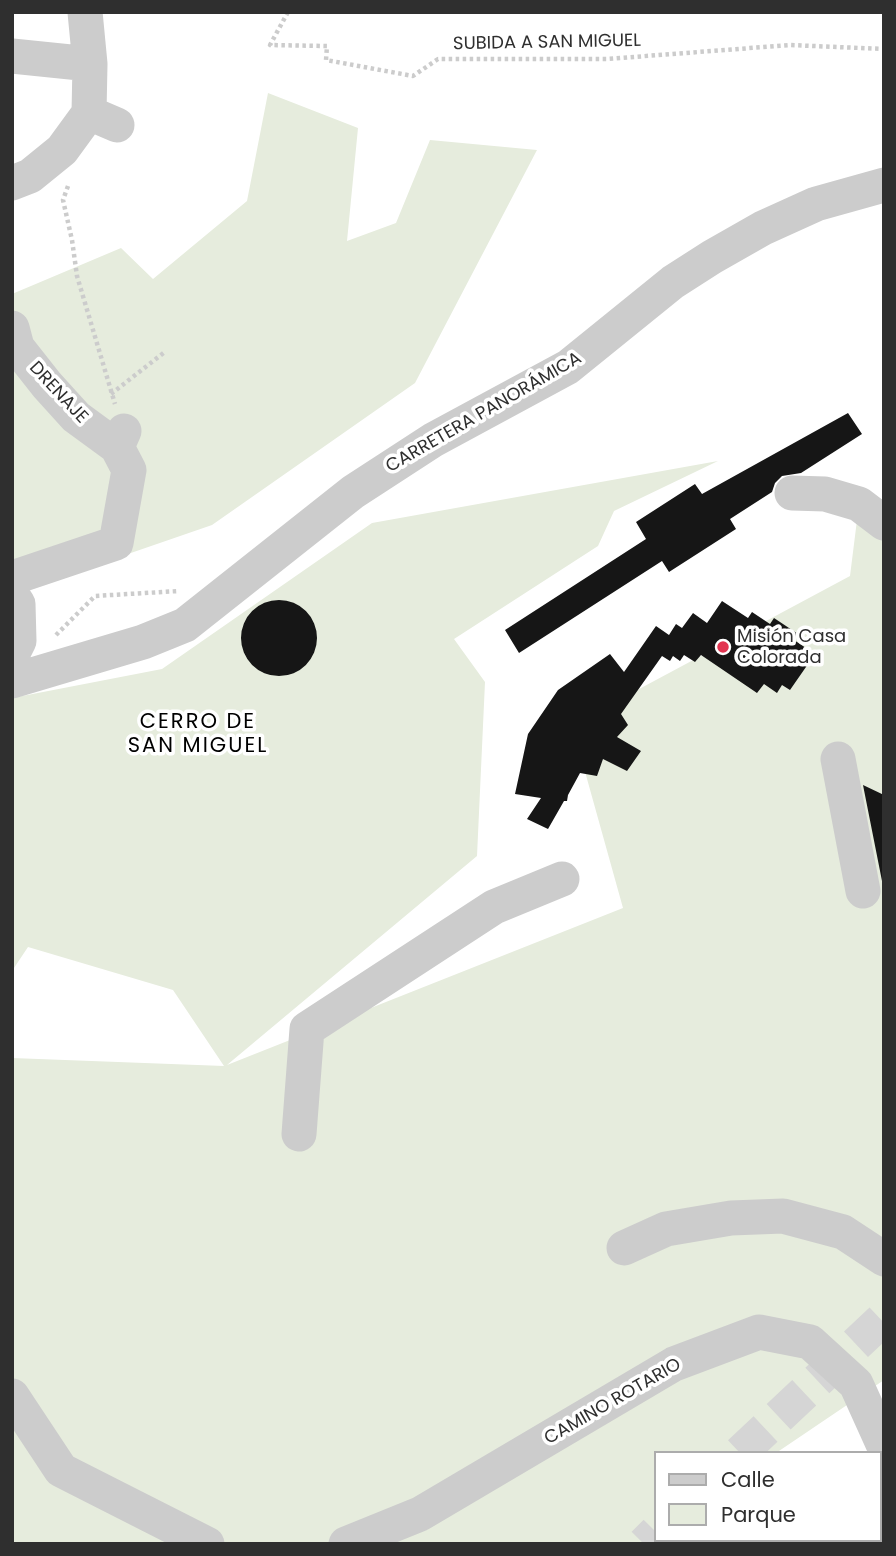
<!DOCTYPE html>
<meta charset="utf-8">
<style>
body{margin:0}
#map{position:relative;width:896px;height:1556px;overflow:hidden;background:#fff;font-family:Poppins,sans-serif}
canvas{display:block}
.frame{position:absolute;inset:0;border:14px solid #2f2f2f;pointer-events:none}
.legend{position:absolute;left:654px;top:1451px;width:228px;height:91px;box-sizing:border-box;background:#fff;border:2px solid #acacac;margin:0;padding:9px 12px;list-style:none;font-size:21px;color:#2f2f2f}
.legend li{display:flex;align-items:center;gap:14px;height:35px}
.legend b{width:35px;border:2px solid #acacac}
</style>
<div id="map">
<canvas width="896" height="1556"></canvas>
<div class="frame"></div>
<ul class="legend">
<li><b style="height:9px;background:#ccc"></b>Calle</li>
<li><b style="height:19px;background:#e6ecdd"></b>Parque</li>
</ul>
</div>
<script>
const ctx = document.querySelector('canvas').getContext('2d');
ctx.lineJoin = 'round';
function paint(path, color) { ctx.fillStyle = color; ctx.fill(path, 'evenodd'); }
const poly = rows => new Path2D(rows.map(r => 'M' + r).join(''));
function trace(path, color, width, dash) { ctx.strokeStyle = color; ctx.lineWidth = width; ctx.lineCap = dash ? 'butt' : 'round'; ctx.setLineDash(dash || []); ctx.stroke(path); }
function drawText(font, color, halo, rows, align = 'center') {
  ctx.font = font + ' Poppins,sans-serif'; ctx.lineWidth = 7; ctx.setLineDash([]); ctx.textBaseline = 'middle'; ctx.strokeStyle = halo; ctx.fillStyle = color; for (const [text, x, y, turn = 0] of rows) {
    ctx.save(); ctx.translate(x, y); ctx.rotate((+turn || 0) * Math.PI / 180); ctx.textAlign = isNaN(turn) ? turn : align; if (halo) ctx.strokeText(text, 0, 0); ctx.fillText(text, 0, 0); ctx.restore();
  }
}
const green = poly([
 [268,93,358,128,347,241,396,223,430,140,537,150,415,383,212,525,12,594,12,294,121,248,153,279,247,201],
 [718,461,614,511,598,546,454,639,485,682,477,856,227,1065,623,908,572,725,850,576,859,504,884,499,884,1380,776,1453,656,1453,656,1533,644,1544,12,1544,12,1058,224,1066,173,990,28,947,12,971,12,698,162,669,372,523]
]);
const building = poly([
 [848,413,862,434,801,473,782,476,775,483,772,492,730,519,736,529,669,572,662,561,519,653,505,630,646,539,636,522,695,484,702,494],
 '241 638a38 38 0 1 1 76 0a38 38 0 1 1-76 0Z',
 [722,601,748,618,752,612,770,624,774,618,798,634,794,640,815,654,790,690,782,685,777,693,764,684,757,693,701,655,695,662,684,655,680,661,673,656,670,661,662,656,621,714,628,725,617,737,641,751,627,771,603,759,597,776,580,773,568,795,567,801,564,801,548,829,527,819,541,798,515,794,528,734,558,690,610,654,624,672,656,626,669,635,676,624,682,628,693,613,707,623],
 [863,785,884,795,884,881,882,881]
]);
const minorTunnel = poly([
 [740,1453,884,1318],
 [644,1544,656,1532]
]);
const path = poly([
 [288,12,270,45,327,46,326,60,413,76,438,59,607,59,790,45,884,49],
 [68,186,63,200,72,240,77,276,115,404],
 [111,394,166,351],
 [56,635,95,596,179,591]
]);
const minor = poly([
 [12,56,90,64],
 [89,113,117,125],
 [12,183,30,176,62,150,89,113,90,64,85,12],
 [12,328,17,347,47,385,76,417,117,447],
 [792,493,825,494,859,504,884,523],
 [12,578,116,543,129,470,117,447,124,431],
 [12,595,18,604,19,641,12,655],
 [12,681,143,642,185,625,353,492,433,440,568,367,673,282,712,257,763,228,816,204,884,185],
 [838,759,863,891],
 [299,1134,307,1029,494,907,562,879],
 [624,1248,666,1229,731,1218,783,1216,843,1232,884,1259],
 [12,1396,61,1470,207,1544],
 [346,1544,420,1514,674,1364,759,1332,810,1342,856,1384,884,1446]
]);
const markers = [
 [723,647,7,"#e23551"]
];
const streetNames = [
 ["SUBIDA A SAN MIGUEL",547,43,-1],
 ["DRENAJE",58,393,47],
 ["CARRETERA PANORÁMICA",484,413,-30],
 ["CAMINO ROTARIO",613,1402,-30]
];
const poiNames = [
 ["Misión Casa",737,637],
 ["Colorada",737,658]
];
const quarterNames = [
 ["CERRO DE",198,723],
 ["SAN MIGUEL",198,747]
];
paint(green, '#e6ecdd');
paint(building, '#161616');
trace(minorTunnel, '#d5d5d5', 35, [35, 18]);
trace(path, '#ccc', 4.5, [3.5, 3.5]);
trace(minor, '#ccc', 35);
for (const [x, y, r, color] of markers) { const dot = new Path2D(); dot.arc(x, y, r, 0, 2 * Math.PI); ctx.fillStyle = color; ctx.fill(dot); trace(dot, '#fff', 2.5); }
drawText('18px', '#2f2f2f', '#fff', streetNames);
drawText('18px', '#2f2f2f', '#fff', poiNames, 'left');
ctx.letterSpacing = '2px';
drawText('21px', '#000', '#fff', quarterNames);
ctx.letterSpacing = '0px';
</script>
